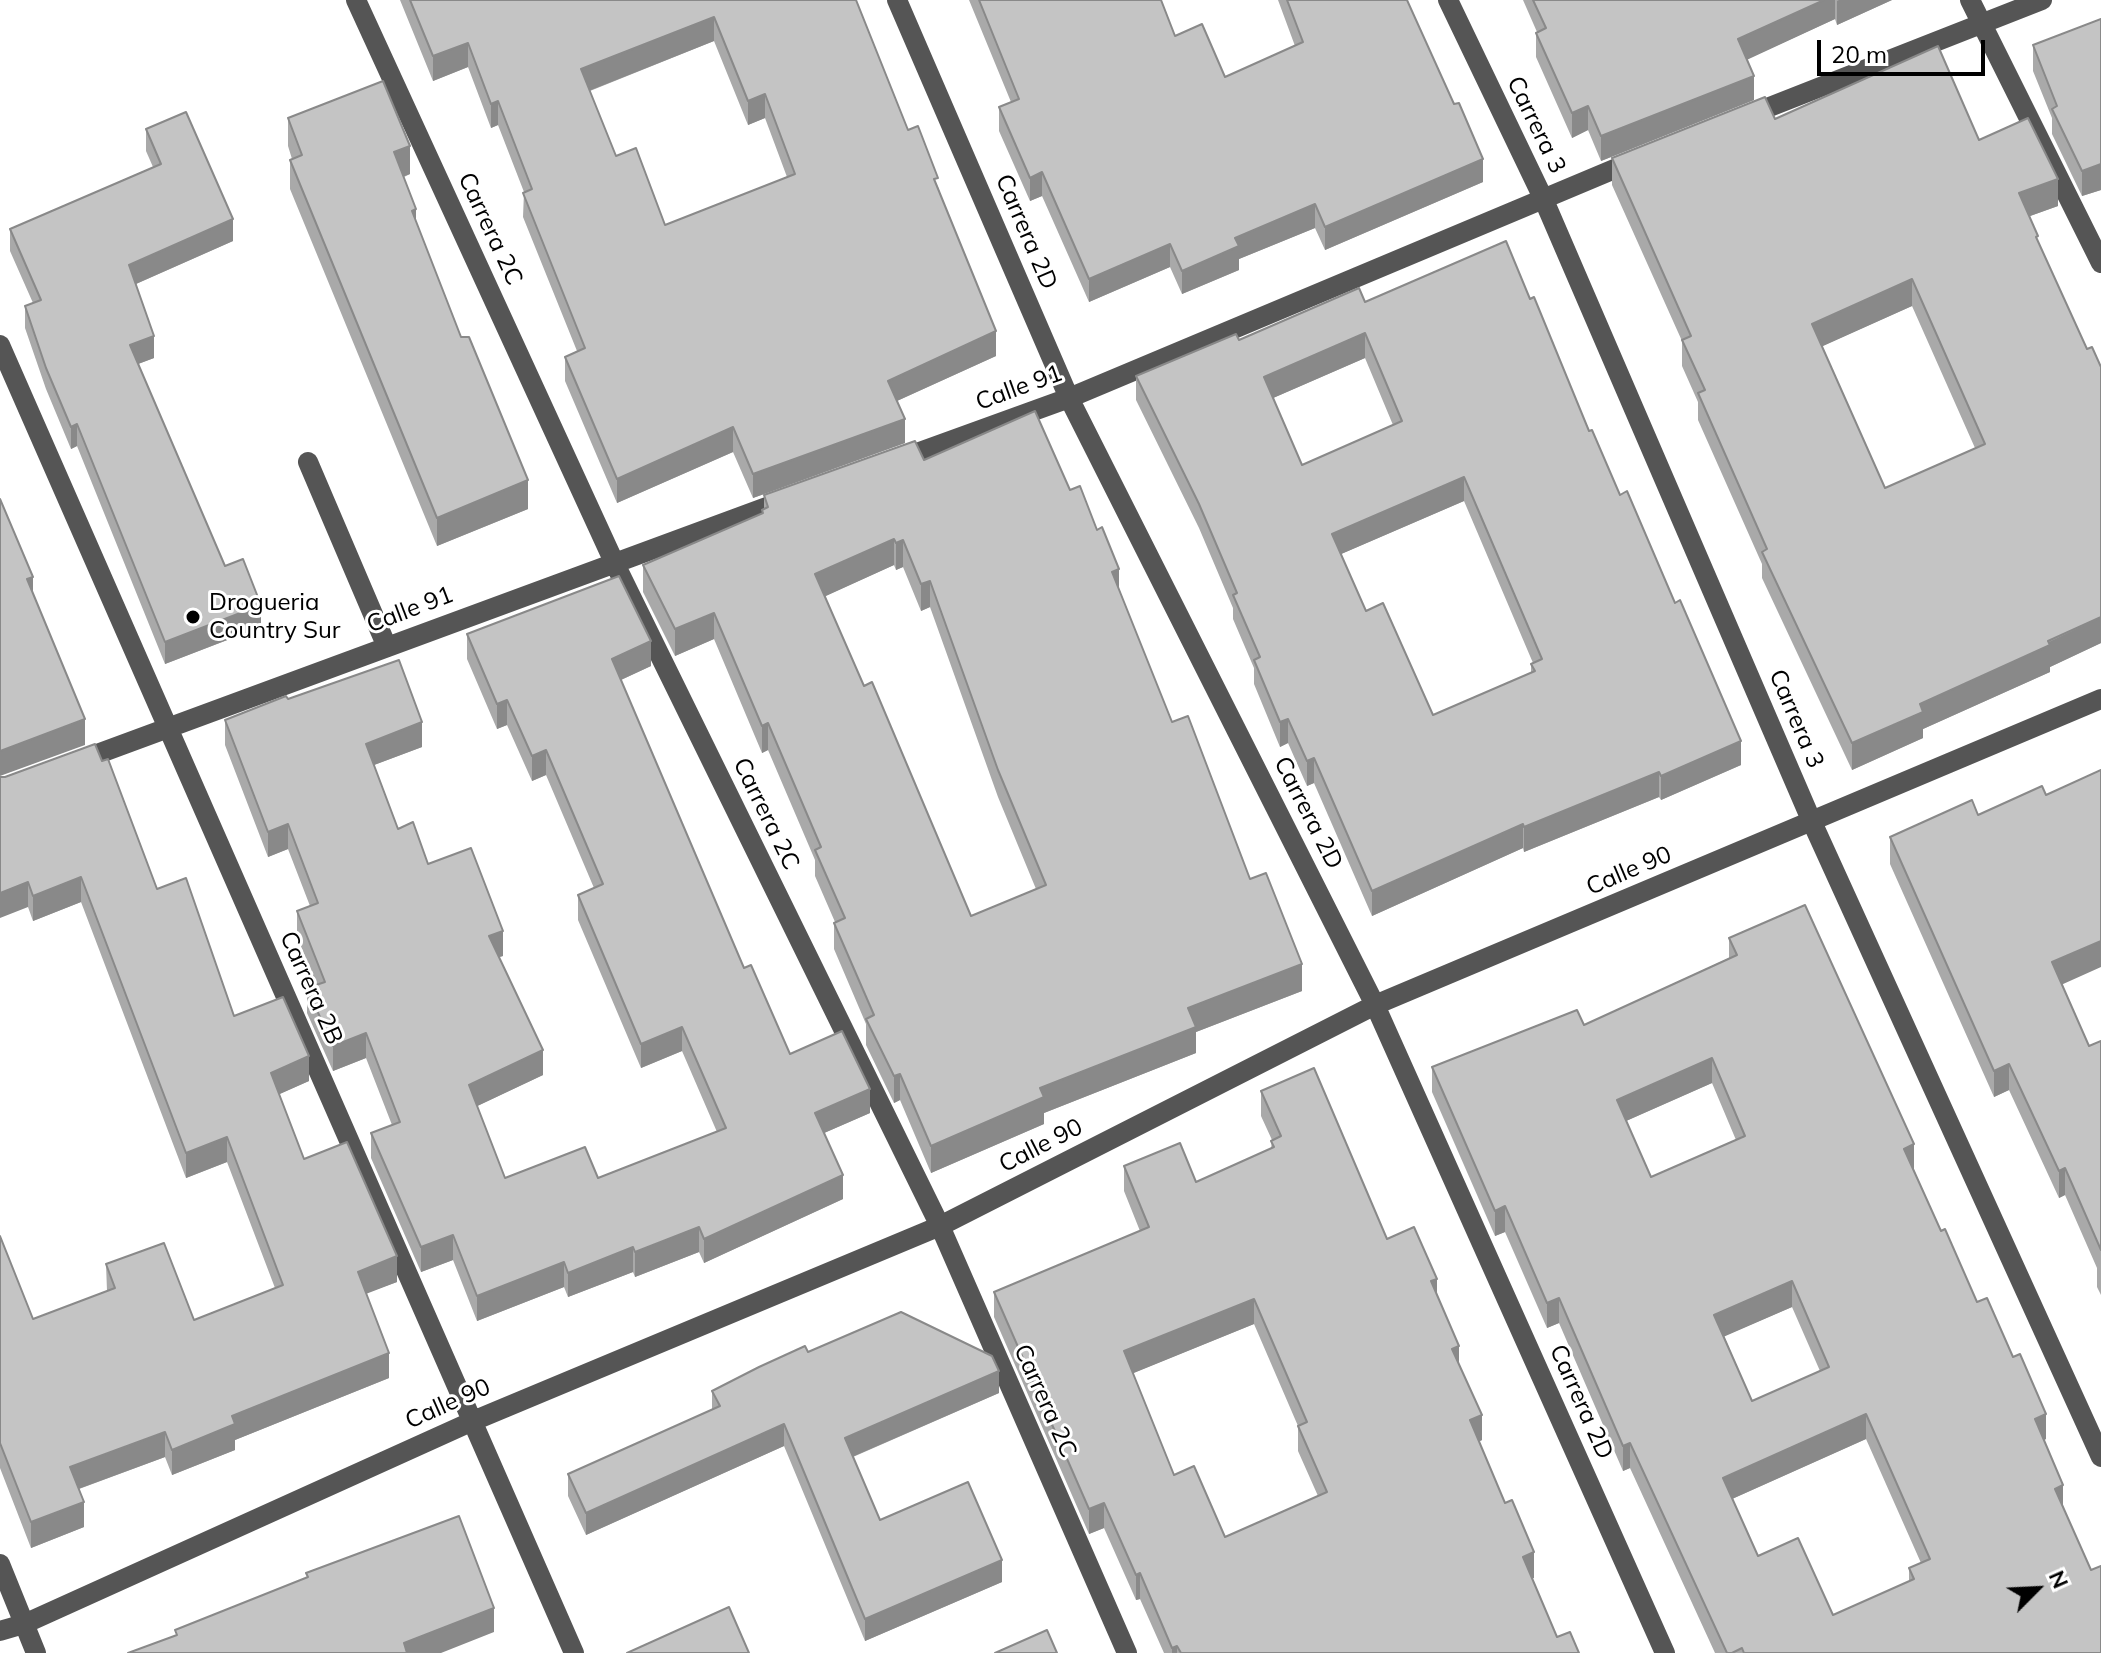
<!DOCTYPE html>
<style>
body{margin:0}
#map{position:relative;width:2101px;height:1653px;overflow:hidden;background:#fff;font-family:Mulish,sans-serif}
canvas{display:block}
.north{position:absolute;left:1997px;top:1549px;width:80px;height:80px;-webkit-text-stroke:6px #fff;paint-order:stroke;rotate:66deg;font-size:22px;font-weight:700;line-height:32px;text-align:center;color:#000}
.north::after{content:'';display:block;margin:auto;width:28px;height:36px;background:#000;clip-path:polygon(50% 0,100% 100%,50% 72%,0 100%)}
.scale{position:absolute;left:1817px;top:40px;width:168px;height:36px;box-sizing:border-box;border:4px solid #000;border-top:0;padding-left:10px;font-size:24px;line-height:28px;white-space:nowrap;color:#000;-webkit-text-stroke:6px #fff;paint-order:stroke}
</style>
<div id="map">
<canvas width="2101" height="1653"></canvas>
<div class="north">N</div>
<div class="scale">20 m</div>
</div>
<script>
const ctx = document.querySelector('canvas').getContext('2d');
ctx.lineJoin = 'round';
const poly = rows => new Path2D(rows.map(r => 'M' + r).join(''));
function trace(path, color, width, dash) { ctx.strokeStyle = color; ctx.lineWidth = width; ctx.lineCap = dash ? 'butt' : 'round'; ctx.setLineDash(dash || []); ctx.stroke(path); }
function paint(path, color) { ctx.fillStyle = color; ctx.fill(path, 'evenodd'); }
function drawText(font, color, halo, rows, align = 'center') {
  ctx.font = font + ' Mulish,sans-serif'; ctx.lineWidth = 6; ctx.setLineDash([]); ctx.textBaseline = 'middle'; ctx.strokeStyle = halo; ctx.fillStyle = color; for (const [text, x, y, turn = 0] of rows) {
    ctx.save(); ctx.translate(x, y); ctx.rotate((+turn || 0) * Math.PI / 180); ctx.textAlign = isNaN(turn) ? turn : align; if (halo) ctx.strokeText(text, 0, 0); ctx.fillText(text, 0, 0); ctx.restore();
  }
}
const minor = poly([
 [356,0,614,562,940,1226,1127,1653],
 [897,0,1069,398,1375,1005,1665,1653],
 [1448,0,1543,198,1812,822,2101,1457],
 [1970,0,2101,263],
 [1744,117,2042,0],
 [0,345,574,1653],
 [895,461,1069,398,1636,160],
 [308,462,387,647],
 [73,763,786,500],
 [0,1564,36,1653],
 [0,1631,24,1624,473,1421,940,1226,1375,1005,2101,699]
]);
const wall = poly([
 [400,0,856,0,908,130,938,187,996,356,897,401,905,443,753,498,733,452,617,503,565,381,565,357,577,351,523,217,524,192,498,125,491,128,468,67,433,81],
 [714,41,748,125,765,118,787,177,665,225,616,156,590,91],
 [969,0,1161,0,1175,36,1225,77,1295,46,1278,0,1407,0,1483,182,1325,250,1315,228,1239,259,1239,270,1182,294,1170,267,1089,302,1042,196,1030,201,999,131,999,107,1011,102],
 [1523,0,1892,0,1837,25,1835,19,1747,59,1754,100,1601,161,1588,130,1572,138,1536,57,1536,33,1537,32],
 [2101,19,2101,190,2082,196,2052,134,2052,118,2033,71,2033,45],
 [288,118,410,174,404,177,416,222,528,509,437,546,290,189,290,160,292,159,288,146],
 [1775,119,1979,140,2058,206,2030,216,2038,244,2087,349,2101,367,2101,643,2050,667,2050,672,1923,729,1923,738,1852,770,1762,578,1762,564,1698,420,1698,402,1682,366,1682,341,1612,185,1612,158],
 [1912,306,1975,448,1885,488,1822,346],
 [146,129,233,241,136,284,154,358,138,364,225,566,261,627,165,664,77,446,71,449,46,389,25,328,25,306,33,303,10,251,10,229,153,167,146,151],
 [1530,299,1741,765,1661,800,1659,797,1524,852,1523,848,1372,916,1314,783,1307,786,1288,743,1280,747,1254,684,1254,668,1233,619,1233,608,1199,528,1136,400,1136,376,1239,340,1365,302],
 [1365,358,1393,425,1302,465,1273,398],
 [1464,501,1533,663,1531,664,1531,673,1433,715,1366,611,1341,554],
 [924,460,1070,490,1119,590,1172,722,1250,879,1302,991,1196,1032,1196,1053,1044,1113,1044,1124,931,1173,900,1100,894,1103,866,1045,866,1024,834,949,834,923,835,922,815,876,815,860,768,750,762,753,714,639,675,656,643,592,643,565,762,514,762,510,764,509,764,495],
 [894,565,896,570,903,567,921,611,930,607,998,797,1036,889,971,916,864,686,825,596],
 [467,634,651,666,621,680,744,968,790,1054,870,1113,824,1133,843,1199,704,1263,699,1252,635,1277,633,1272,568,1297,564,1287,477,1321,453,1260,421,1272,371,1158,371,1133,392,1125,366,1058,333,1071,307,1013,307,988,316,985,297,936,297,911,310,906,288,849,268,857,225,745,225,720,288,699,422,747,374,765,398,829,503,956,499,957,543,1075,477,1106,505,1178,598,1178,717,1132,682,1051,641,1068,578,920,578,895,594,888,546,775,532,781,507,725,497,729,467,659],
 [0,777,157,889,234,1016,309,1081,279,1094,304,1159,397,1282,366,1293,389,1378,235,1440,235,1450,172,1475,165,1457,79,1489,84,1527,31,1548,0,1468,0,1236,33,1319,107,1291,106,1264,194,1320,275,1288,227,1162,186,1178,81,902,33,921,28,907],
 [1890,837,2062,984,2089,1046,2101,1041,2101,1295,2097,1287,2097,1268,2065,1195,2059,1198,2009,1090,1994,1097,1890,864],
 [1729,938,1914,1170,1941,1231,2046,1439,2044,1440,2063,1508,2101,1653,1715,1653,1630,1468,1623,1471,1559,1323,1547,1328,1505,1232,1495,1236,1432,1092,1432,1067,1584,1025,1729,958],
 [1712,1083,1736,1140,1651,1177,1626,1121],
 [1792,1307,1820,1371,1752,1401,1724,1336],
 [1866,1439,1921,1563,1909,1568,1909,1581,1833,1615,1758,1556,1732,1499],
 [1261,1091,1387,1239,1437,1295,1482,1440,1479,1442,1534,1578,1532,1578,1557,1637,1579,1653,1164,1653,1140,1599,1136,1600,1104,1528,1089,1534,994,1317,994,1292,1140,1231,1124,1191,1124,1166,1196,1182,1271,1149,1272,1140,1261,1116],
 [1254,1324,1298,1426,1298,1451,1318,1496,1225,1537,1174,1475,1133,1373],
 [808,1352,999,1393,853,1457,880,1520,1002,1582,865,1641,784,1446,586,1535,568,1496,568,1474,712,1410,712,1391]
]);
const shadedWall = poly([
 [1824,0,1835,0,1835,19,1738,64,1738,39],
 [1839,0,1892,0,1837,25,1837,1],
 [714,17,714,41,581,94,581,69],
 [468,43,468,67,433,81,433,56],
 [1754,76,1754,100,1601,161,1601,136],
 [765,94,765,118,748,125,748,101],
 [498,101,498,125,491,128,491,104],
 [1588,106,1588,130,1572,138,1572,113],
 [410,146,410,174,394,180,394,152],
 [1483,159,1483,182,1325,250,1325,227],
 [2101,164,2101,190,2082,196,2082,171],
 [1042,172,1042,196,1030,201,1030,178],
 [2058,179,2058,206,2019,220,2019,193],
 [1315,204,1315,228,1239,259,1239,270,1182,294,1182,271,1235,238],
 [416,209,416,238,412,211],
 [233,219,233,241,129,287,129,265],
 [1170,244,1170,267,1089,302,1089,279],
 [1912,279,1912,306,1812,351,1812,324],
 [996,331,996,356,888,405,888,381],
 [1365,333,1365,358,1264,402,1264,377],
 [154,336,154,358,130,367,130,345],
 [905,419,905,443,753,498,753,474],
 [77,424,77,446,71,449,71,427],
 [733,427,733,452,617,503,617,479],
 [1464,477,1464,501,1332,558,1332,534],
 [528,480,528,509,437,546,437,518],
 [894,539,894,565,815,601,815,574],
 [903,540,903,567,896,570,896,543],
 [1119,569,1119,596,1112,572],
 [33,577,33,602,27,579],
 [930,581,930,607,921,611,921,584],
 [261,605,261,627,165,664,165,642],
 [714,613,714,639,675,656,675,629],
 [2101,617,2101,643,2050,667,2050,672,1923,729,1923,738,1852,770,1852,743,1920,704],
 [651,641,651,666,612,684,612,659],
 [507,700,507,725,497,729,497,704],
 [85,719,85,745,0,776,0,751],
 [1288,719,1288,743,1280,747,1280,722],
 [422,722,422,747,366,768,366,744],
 [768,723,768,750,762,753,762,726],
 [1741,741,1741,765,1661,800,1661,776],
 [546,750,546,775,532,781,532,756],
 [1314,758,1314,783,1307,786,1307,761],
 [1659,772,1659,797,1524,852,1524,827],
 [288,824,288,849,268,857,268,832],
 [1523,824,1523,848,1372,916,1372,891],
 [81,877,81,902,33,921,33,896],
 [28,882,28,907,0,918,0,893],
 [503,931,503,956,489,960,489,936],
 [2101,941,2101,967,2052,989,2052,962],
 [1302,964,1302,991,1196,1032,1196,1053,1044,1113,1044,1124,931,1173,931,1146,1188,1008],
 [682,1027,682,1051,641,1068,641,1044],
 [366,1033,366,1058,333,1071,333,1046],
 [543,1050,543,1075,469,1110,469,1085],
 [309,1056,309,1081,271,1098,271,1073],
 [1712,1058,1712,1083,1617,1125,1617,1100],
 [2009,1064,2009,1090,1994,1097,1994,1071],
 [900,1074,900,1100,894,1103,894,1076],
 [870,1089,870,1113,815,1137,815,1113],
 [227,1137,227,1162,186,1178,186,1153],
 [1914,1144,1914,1170,1904,1174,1904,1149],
 [2065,1168,2065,1195,2059,1198,2059,1171],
 [843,1175,843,1199,704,1263,704,1239],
 [1505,1206,1505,1232,1495,1236,1495,1211],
 [699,1227,699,1252,635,1277,635,1252],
 [453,1235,453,1260,421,1272,421,1247],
 [633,1247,633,1272,568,1297,568,1273],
 [397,1256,397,1282,358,1297,358,1272],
 [564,1262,564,1287,477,1321,477,1296],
 [1437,1279,1437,1304,1431,1281],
 [1792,1281,1792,1307,1714,1341,1714,1315],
 [1559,1298,1559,1323,1547,1328,1547,1303],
 [1254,1299,1254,1324,1124,1377,1124,1351],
 [1459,1346,1459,1371,1452,1349],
 [389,1353,389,1378,235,1440,235,1450,172,1475,172,1450,232,1416],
 [999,1371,999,1393,845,1460,845,1438],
 [1866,1414,1866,1439,1723,1503,1723,1478],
 [2046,1414,2046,1439,2035,1444,2035,1419],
 [1482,1415,1482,1440,1470,1445,1470,1420],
 [784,1424,784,1446,586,1535,586,1513],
 [165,1432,165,1457,70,1492,70,1467],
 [1630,1443,1630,1468,1623,1471,1623,1446],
 [2063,1485,2063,1511,2055,1489],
 [84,1502,84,1527,31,1548,31,1522],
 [1104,1503,1104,1528,1089,1534,1089,1509],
 [1534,1552,1534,1578,1523,1582,1523,1557],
 [1002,1560,1002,1582,865,1641,865,1619],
 [1140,1573,1140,1599,1136,1600,1136,1575],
 [494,1608,494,1632,441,1653,404,1653,404,1643],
 [1177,1646,1177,1653,1172,1653,1172,1648]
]);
const building = poly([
 [410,0,856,0,908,130,918,126,938,178,934,179,996,331,888,381,905,419,753,474,733,427,617,479,565,357,585,348,523,193,532,189,498,101,491,104,468,43,433,56,410,0],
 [714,17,748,101,765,94,795,174,665,225,636,148,616,156,581,69,714,17],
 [979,0,1161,0,1175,36,1202,24,1225,77,1303,42,1287,0,1407,0,1454,104,1459,103,1483,159,1325,227,1315,204,1235,238,1239,246,1182,271,1170,244,1089,279,1042,172,1030,178,999,107,1019,99,979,0],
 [1533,0,1824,0,1738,39,1754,76,1601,136,1588,106,1572,113,1536,33,1546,28,1533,0],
 [2101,19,2101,164,2082,171,2052,109,2057,106,2033,45,2101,19],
 [1938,46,1979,140,2028,118,2058,179,2019,193,2038,236,2036,237,2087,349,2092,347,2101,367,2101,617,2048,641,2050,645,1920,704,1923,712,1852,743,1762,552,1767,549,1698,393,1705,390,1682,340,1691,336,1612,158,1765,97,1775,119,1938,46],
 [1912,279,1985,444,1885,488,1812,324,1912,279],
 [383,81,410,146,394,152,416,209,412,211,461,337,469,337,528,480,437,518,290,160,302,155,288,118,383,81],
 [186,112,233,219,129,265,154,336,130,345,225,566,243,559,261,605,165,642,77,424,71,427,46,368,25,306,41,300,10,229,161,164,146,129,186,112],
 [1506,241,1530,299,1534,297,1589,431,1592,430,1620,495,1627,491,1675,603,1680,600,1741,741,1661,776,1659,772,1524,827,1523,824,1372,891,1314,758,1307,761,1288,719,1280,722,1254,660,1260,657,1233,595,1237,593,1199,504,1136,376,1236,334,1239,340,1359,288,1365,302,1506,241],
 [1365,333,1402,421,1302,465,1264,377,1365,333],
 [1464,477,1542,659,1531,664,1535,671,1433,715,1383,603,1366,611,1332,534,1464,477],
 [1035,411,1070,490,1080,486,1097,530,1102,527,1119,569,1112,572,1172,722,1188,716,1250,879,1266,873,1302,964,1188,1008,1196,1027,1040,1088,1044,1097,931,1146,900,1074,894,1076,866,1019,874,1015,834,923,845,918,815,850,821,847,768,723,762,726,714,613,675,629,643,565,763,513,762,510,768,507,764,495,915,441,924,460,1035,411],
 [894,539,896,543,903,540,921,584,930,581,998,770,1046,885,971,916,872,682,864,686,815,574,894,539],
 [0,499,33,577,27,579,85,719,0,751,0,499],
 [619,576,651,641,612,659,744,968,751,965,790,1054,842,1031,870,1089,815,1113,843,1175,704,1239,699,1227,635,1252,633,1247,568,1273,564,1262,477,1296,453,1235,421,1247,371,1133,400,1122,366,1033,333,1046,307,988,325,982,297,911,318,903,288,824,268,832,225,720,286,696,288,699,399,660,422,722,366,744,398,829,413,822,428,864,471,848,503,931,489,936,543,1050,469,1085,505,1178,585,1147,598,1178,726,1128,682,1027,641,1044,578,895,603,884,546,750,532,756,507,700,497,704,467,634,619,576],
 [95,744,102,761,108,759,157,889,186,878,234,1016,283,997,309,1056,271,1073,304,1159,347,1142,397,1256,358,1272,389,1353,232,1416,235,1424,172,1450,165,1432,70,1467,84,1502,31,1522,0,1443,0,1236,33,1319,115,1288,106,1264,164,1243,194,1320,283,1285,227,1137,186,1153,81,877,33,896,28,882,0,893,0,777,5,777,95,744],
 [2101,770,2101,941,2052,962,2089,1046,2101,1041,2101,1250,2065,1168,2059,1171,2009,1064,1994,1071,1890,837,1972,800,1978,815,2042,786,2046,795,2101,770],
 [1805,905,1914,1144,1904,1149,1941,1231,1945,1229,1977,1302,1987,1298,2013,1357,2020,1354,2046,1414,2035,1419,2063,1485,2055,1489,2091,1570,2101,1566,2101,1653,1744,1653,1742,1648,1732,1653,1727,1653,1630,1443,1623,1446,1559,1298,1547,1303,1505,1206,1495,1211,1432,1067,1577,1010,1584,1025,1737,955,1729,938,1805,905],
 [1712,1058,1745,1136,1651,1177,1617,1100,1712,1058],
 [1792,1281,1829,1367,1752,1401,1714,1315,1792,1281],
 [1866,1414,1930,1559,1909,1568,1914,1579,1833,1615,1798,1538,1758,1556,1723,1478,1866,1414],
 [1314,1068,1387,1239,1414,1227,1437,1279,1431,1281,1459,1346,1452,1349,1482,1415,1470,1420,1505,1503,1512,1500,1534,1552,1523,1557,1557,1637,1570,1632,1579,1653,1181,1653,1177,1646,1172,1648,1140,1573,1136,1575,1104,1503,1089,1509,994,1292,1149,1227,1124,1166,1180,1143,1196,1182,1274,1147,1271,1141,1281,1136,1261,1091,1314,1068],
 [1254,1299,1307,1422,1298,1426,1327,1492,1225,1537,1194,1466,1174,1475,1124,1351,1254,1299],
 [901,1312,992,1356,999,1371,845,1438,880,1520,968,1482,1002,1560,865,1619,784,1424,586,1513,568,1474,720,1406,712,1391,759,1367,805,1346,808,1352,901,1312],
 [459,1516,494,1608,404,1643,407,1653,128,1653,177,1635,175,1630,308,1577,306,1573,459,1516],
 [729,1607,749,1653,627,1653,729,1607],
 [1047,1630,1057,1653,995,1653,1047,1630]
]);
const markers = [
 [193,617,8,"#000"]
];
const streetNames = [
 ["Carrera 3",1536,125,64],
 ["Carrera 2C",490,229,65],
 ["Carrera 2D",1026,232,67],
 ["Calle 91",1019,388,-20],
 ["Calle 91",410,610,-21],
 ["Carrera 3",1796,719,67],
 ["Carrera 2D",1308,813,63],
 ["Carrera 2C",766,814,64],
 ["Calle 90",1629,871,-23],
 ["Carrera 2B",311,988,66],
 ["Calle 90",1041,1146,-27],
 ["Carrera 2C",1045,1401,66],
 ["Carrera 2D",1581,1402,66],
 ["Calle 90",448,1404,-24]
];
const poiNames = [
 ["Drogueria",209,603],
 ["Country Sur",209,631]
];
trace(minor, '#555', 20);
paint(wall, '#a9a9a9');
paint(shadedWall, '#898989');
paint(building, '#c4c4c4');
trace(building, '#898989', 2);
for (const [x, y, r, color] of markers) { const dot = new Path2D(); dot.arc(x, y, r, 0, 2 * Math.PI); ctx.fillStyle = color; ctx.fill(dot); trace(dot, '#fff', 3); }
drawText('24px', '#000', '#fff', streetNames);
drawText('24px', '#000', '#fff', poiNames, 'left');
</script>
